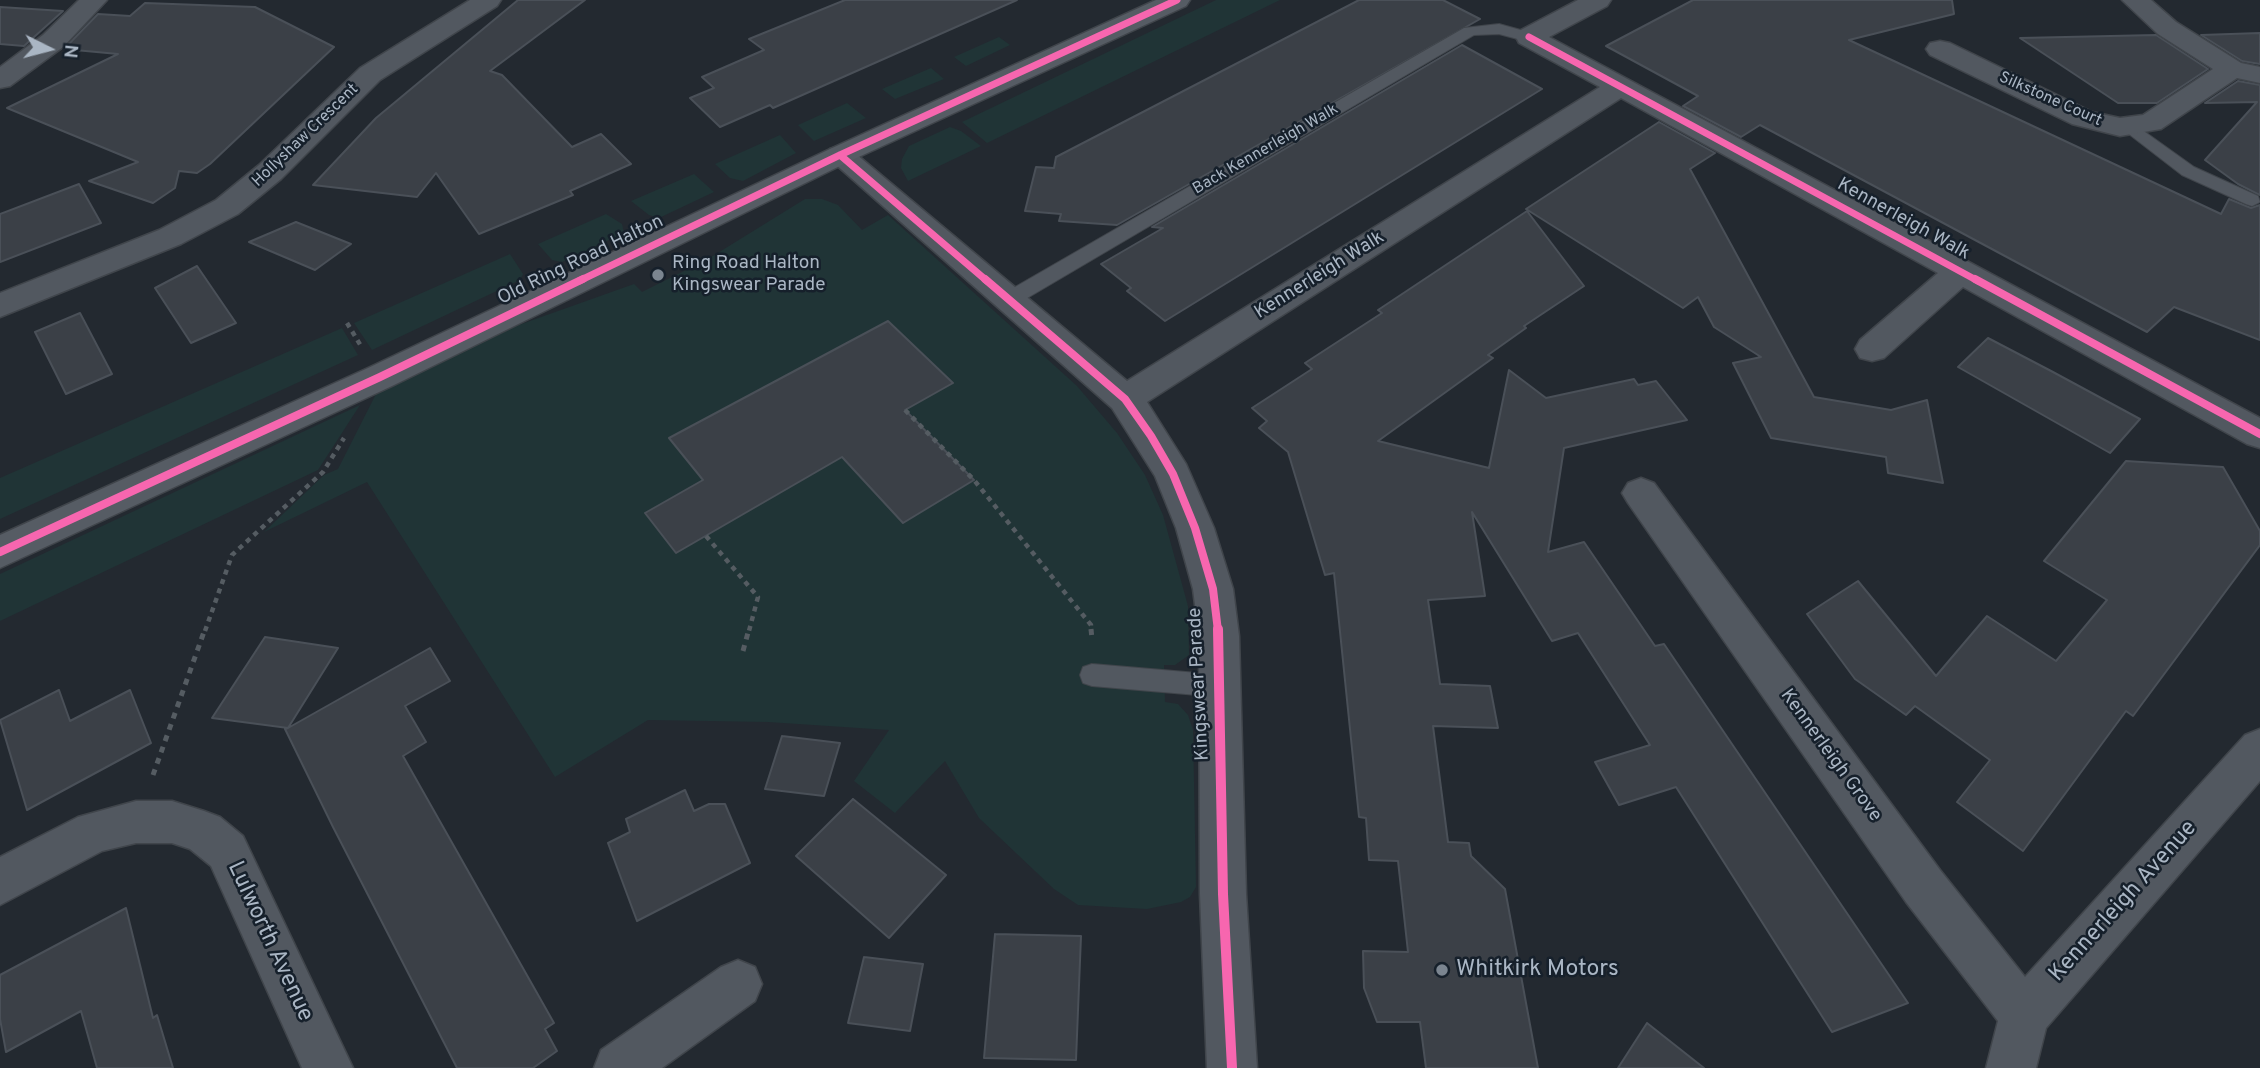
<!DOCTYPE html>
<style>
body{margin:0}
#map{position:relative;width:2260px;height:1068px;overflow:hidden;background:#232930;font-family:Overpass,sans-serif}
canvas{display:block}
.north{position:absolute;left:14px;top:14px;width:70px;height:70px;-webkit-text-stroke:5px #16202b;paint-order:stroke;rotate:96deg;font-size:19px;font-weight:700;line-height:28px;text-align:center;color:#aab6c4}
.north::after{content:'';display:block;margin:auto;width:24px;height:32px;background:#aab6c4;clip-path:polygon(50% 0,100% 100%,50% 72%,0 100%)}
</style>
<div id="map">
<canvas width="2260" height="1068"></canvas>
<div class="north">N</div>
</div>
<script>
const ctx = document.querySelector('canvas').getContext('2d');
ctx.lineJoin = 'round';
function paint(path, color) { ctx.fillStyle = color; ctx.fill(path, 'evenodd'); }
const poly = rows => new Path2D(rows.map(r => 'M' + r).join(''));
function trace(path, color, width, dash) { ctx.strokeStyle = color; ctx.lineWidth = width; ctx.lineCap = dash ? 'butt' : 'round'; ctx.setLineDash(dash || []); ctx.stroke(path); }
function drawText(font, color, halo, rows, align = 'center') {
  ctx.font = font + ' Overpass,sans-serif'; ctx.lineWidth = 5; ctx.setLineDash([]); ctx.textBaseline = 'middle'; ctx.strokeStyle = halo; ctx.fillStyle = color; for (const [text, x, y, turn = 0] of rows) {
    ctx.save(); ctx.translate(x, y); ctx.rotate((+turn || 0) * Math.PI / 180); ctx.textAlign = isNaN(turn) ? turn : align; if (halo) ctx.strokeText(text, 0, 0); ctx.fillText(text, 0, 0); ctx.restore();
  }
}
const green = poly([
 [1216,0,1280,0,987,143,962,122],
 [999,37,1010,45,966,66,954,57],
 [931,68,944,79,895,99,882,89],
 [847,103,866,118,814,141,798,125],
 [950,127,961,131,981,146,908,181,901,168,902,159,909,146],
 [780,135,796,153,743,181,730,178,715,164],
 [694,174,714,192,659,218,649,215,631,201],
 [805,199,822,199,838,205,862,230,888,215,1077,386,1117,433,1145,475,1163,515,1188,606,1189,655,1175,665,1164,665,1165,702,1178,704,1188,715,1193,730,1196,887,1190,897,1181,902,1147,909,1078,905,1054,889,979,818,945,761,895,813,854,781,889,730,768,722,648,720,555,777,367,482,264,532,324,475,338,469,377,392,516,326,634,284,642,292,708,259],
 [606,214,622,224,624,233,562,262,552,260,538,244],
 [510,254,523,274,520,280,372,350,354,323],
 [342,328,358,355,0,519,0,478],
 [360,405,318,470,0,621,0,574]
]);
const building = poly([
 [518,0,585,0,490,71,502,75,572,147,601,134,631,164,570,191,573,195,479,234,436,173,417,197,313,185,376,118,518,0],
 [845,0,1017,0,773,108,770,105,720,127,690,98,714,88,702,77,764,50,749,39,845,0],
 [1359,0,1443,0,1480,19,1117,225,1059,221,1061,214,1025,211,1036,167,1054,168,1056,157,1359,0],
 [1693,0,1952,0,1954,14,1849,40,2221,214,2229,199,2251,208,2260,205,2260,340,2174,307,2147,332,1760,125,1741,137,1683,106,1698,96,1606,46,1693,0],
 [145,3,255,7,334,47,210,164,197,173,179,171,175,188,153,203,89,181,138,162,7,108,118,54,64,49,98,14,130,16,145,3],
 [0,7,63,11,24,46,0,44,0,7],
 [2260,33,2260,64,2242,61,2201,35,2260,33],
 [2156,35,2208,69,2157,103,2118,103,2020,38,2156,35],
 [1462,45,1542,89,1165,321,1127,291,1131,288,1101,264,1163,228,1152,227,1462,45],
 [2238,81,2260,85,2260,195,2238,184,2205,160,2257,102,2205,103,2238,81],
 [1659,122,1715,153,1690,169,1814,397,1891,410,1927,400,1943,483,1888,473,1886,457,1771,438,1733,363,1761,357,1714,327,1698,297,1683,308,1526,209,1659,122],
 [79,184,101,223,0,262,0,214,79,184],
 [1527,211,1584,286,1524,326,1526,328,1488,355,1493,358,1378,441,1489,468,1509,370,1546,398,1634,379,1638,385,1656,381,1687,420,1564,448,1548,552,1584,542,1655,646,1664,644,1908,1003,1832,1032,1676,787,1619,805,1595,762,1650,745,1578,633,1552,641,1472,512,1485,596,1428,600,1440,684,1490,686,1498,728,1433,726,1448,842,1469,843,1471,856,1505,889,1538,1068,1426,1068,1420,1022,1377,1022,1364,988,1363,951,1408,952,1398,861,1369,860,1366,818,1359,817,1334,573,1325,575,1288,452,1259,428,1267,421,1252,408,1312,369,1305,363,1382,313,1378,310,1527,211],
 [296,222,351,244,315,270,249,242,296,222],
 [197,266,236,323,191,343,155,288,197,266],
 [80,313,112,374,66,394,35,332,80,313],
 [888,321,953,383,905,410,974,480,903,523,842,457,676,553,645,513,703,480,669,438,888,321],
 [1988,338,2053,372,2140,419,2110,453,1958,367,1988,338],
 [2126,461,2223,467,2260,531,2260,545,2133,716,2126,711,2023,851,1957,802,1990,760,1915,706,1906,715,1855,679,1807,614,1858,581,1936,676,1987,616,2056,661,2107,600,2044,561,2126,461],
 [265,637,338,648,288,728,430,648,450,681,405,706,426,742,403,756,554,1023,545,1029,557,1051,533,1068,457,1068,333,827,285,729,288,728,212,718,265,637],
 [59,690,70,721,130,690,151,743,27,810,0,720,59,690],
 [782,736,840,743,824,796,765,789,782,736],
 [685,790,694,811,709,804,725,804,750,863,637,921,608,843,630,832,626,819,685,790],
 [853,799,946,875,889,938,796,856,853,799],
 [126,908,153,1018,157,1015,173,1068,97,1068,81,1011,6,1052,0,1019,0,975,126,908],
 [995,934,1081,936,1076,1060,984,1058,995,934],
 [864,957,923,964,910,1031,848,1023,864,957],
 [1647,1023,1704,1068,1618,1068,1647,1023]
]);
const pathFar1 = poly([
 [347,323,361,346],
 [905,410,974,480,1091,625,1091,631],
 [706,536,758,597,749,631],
 [205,631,232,555,323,472,344,438]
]);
const path = poly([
 [1091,629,1092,639],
 [743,651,749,629],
 [153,775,205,629]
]);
const service = poly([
 [1499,24,1535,34,1537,37,1529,42,1499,34,1474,35,1017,304,1010,306,1000,299,1003,294,1464,28,1499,24],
 [2131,122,2194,167,2258,196,2260,202,2252,206,2246,204,2182,175,2125,131,2122,127,2125,123,2131,122],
 [1092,664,1221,675,1230,678,1233,686,1230,694,1221,697,1092,686,1083,683,1080,675,1083,667,1092,664]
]);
const minor = poly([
 [79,0,107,0,63,47,10,86,0,88,0,67,43,35,79,0],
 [470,0,501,0,497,6,380,80,281,179,238,214,181,244,0,317,0,293,159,230,216,200,259,165,360,68,470,0],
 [1578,0,1611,0,1607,6,1549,37,2260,418,2260,448,2247,444,1963,287,1884,358,1872,361,1860,358,1855,349,1860,340,1938,273,1621,98,1147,402,1186,464,1214,528,1233,589,1239,636,1246,894,1257,1068,1207,1068,1200,894,1199,636,1193,589,1176,528,1155,476,1112,408,825,155,830,149,840,146,850,149,1127,381,1600,87,1519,43,1516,37,1519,31,1578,0],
 [2122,0,2151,0,2176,22,2241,63,2260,67,2260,83,2237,78,2161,129,2120,136,2072,124,1930,55,1926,49,1930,43,1940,41,1950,43,2092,112,2120,118,2143,115,2213,69,2158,34,2122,0],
 [1641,478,1654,483,1940,870,2025,977,2245,735,2260,729,2260,781,2046,1028,2036,1068,1986,1068,1998,1021,1906,902,1628,503,1622,493,1628,483,1641,478],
 [136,801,172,801,204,811,220,817,243,836,353,1068,302,1068,211,866,190,849,172,843,136,843,102,851,0,905,0,857,78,817,136,801],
 [738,960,755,967,762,984,755,1001,662,1068,594,1068,601,1050,721,967,738,960]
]);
const secondary = poly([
 [1156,0,1190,0,1186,6,850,161,392,386,0,568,0,535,368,368,830,149,1156,0]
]);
const cyclewayFar2 = poly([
 [1529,37,1978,281],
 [840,155,987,281],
 [579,281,840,155,1177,0]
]);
const cyclewayFar1 = poly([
 [985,279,1125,399,1151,436,1173,474,1195,528,1213,589,1218,631],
 [1975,279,2260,434],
 [0,552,380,377,583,279]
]);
const cycleway = poly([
 [1218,629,1223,894,1232,1068]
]);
const markers = [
 [658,275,7,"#7b8590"],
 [1442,970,7,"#7b8590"]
];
const farStreetnames = [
 ["Silkstone Court",2050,100,24],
 ["Hollyshaw Crescent",306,136,-44],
 ["Back Kennerleigh Walk",1266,150,-30]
];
const streetNames = [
 ["Kennerleigh Walk",1903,220,29],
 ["Old Ring Road Halton",581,261,-26],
 ["Kennerleigh Walk",1320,276,-32],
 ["Kingswear Parade",1200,684,-93],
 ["Kennerleigh Grove",1830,756,54]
];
const poiNames = [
 ["Ring Road Halton",672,264],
 ["Kingswear Parade",672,286]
];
const nearStreetnames = [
 ["Kennerleigh Avenue",2124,902,-48],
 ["Lulworth Avenue",269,942,65]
];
const nearPoinames = [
 ["Whitkirk Motors",1456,970]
];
paint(green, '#203436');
paint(building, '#3b4047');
trace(building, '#4a5058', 2);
trace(service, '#40454b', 2);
trace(minor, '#40454b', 3);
trace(secondary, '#40454b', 3);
trace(pathFar1, '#555c62', 4.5, [5, 5]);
trace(path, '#555c62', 5, [6, 6]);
paint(service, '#525860');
paint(minor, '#525860');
paint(secondary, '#565c64');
trace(cyclewayFar2, '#f766af', 7);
trace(cyclewayFar1, '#f766af', 8);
trace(cycleway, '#f766af', 10);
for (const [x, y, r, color] of markers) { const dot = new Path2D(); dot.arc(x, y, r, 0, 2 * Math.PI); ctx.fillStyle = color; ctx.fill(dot); trace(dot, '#16202b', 2.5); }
drawText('16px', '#aab6c4', '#16202b', farStreetnames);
drawText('19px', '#aab6c4', '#16202b', streetNames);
drawText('19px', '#aab6c4', '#16202b', poiNames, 'left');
drawText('23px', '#aab6c4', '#16202b', nearStreetnames);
drawText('23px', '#aab6c4', '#16202b', nearPoinames, 'left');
</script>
